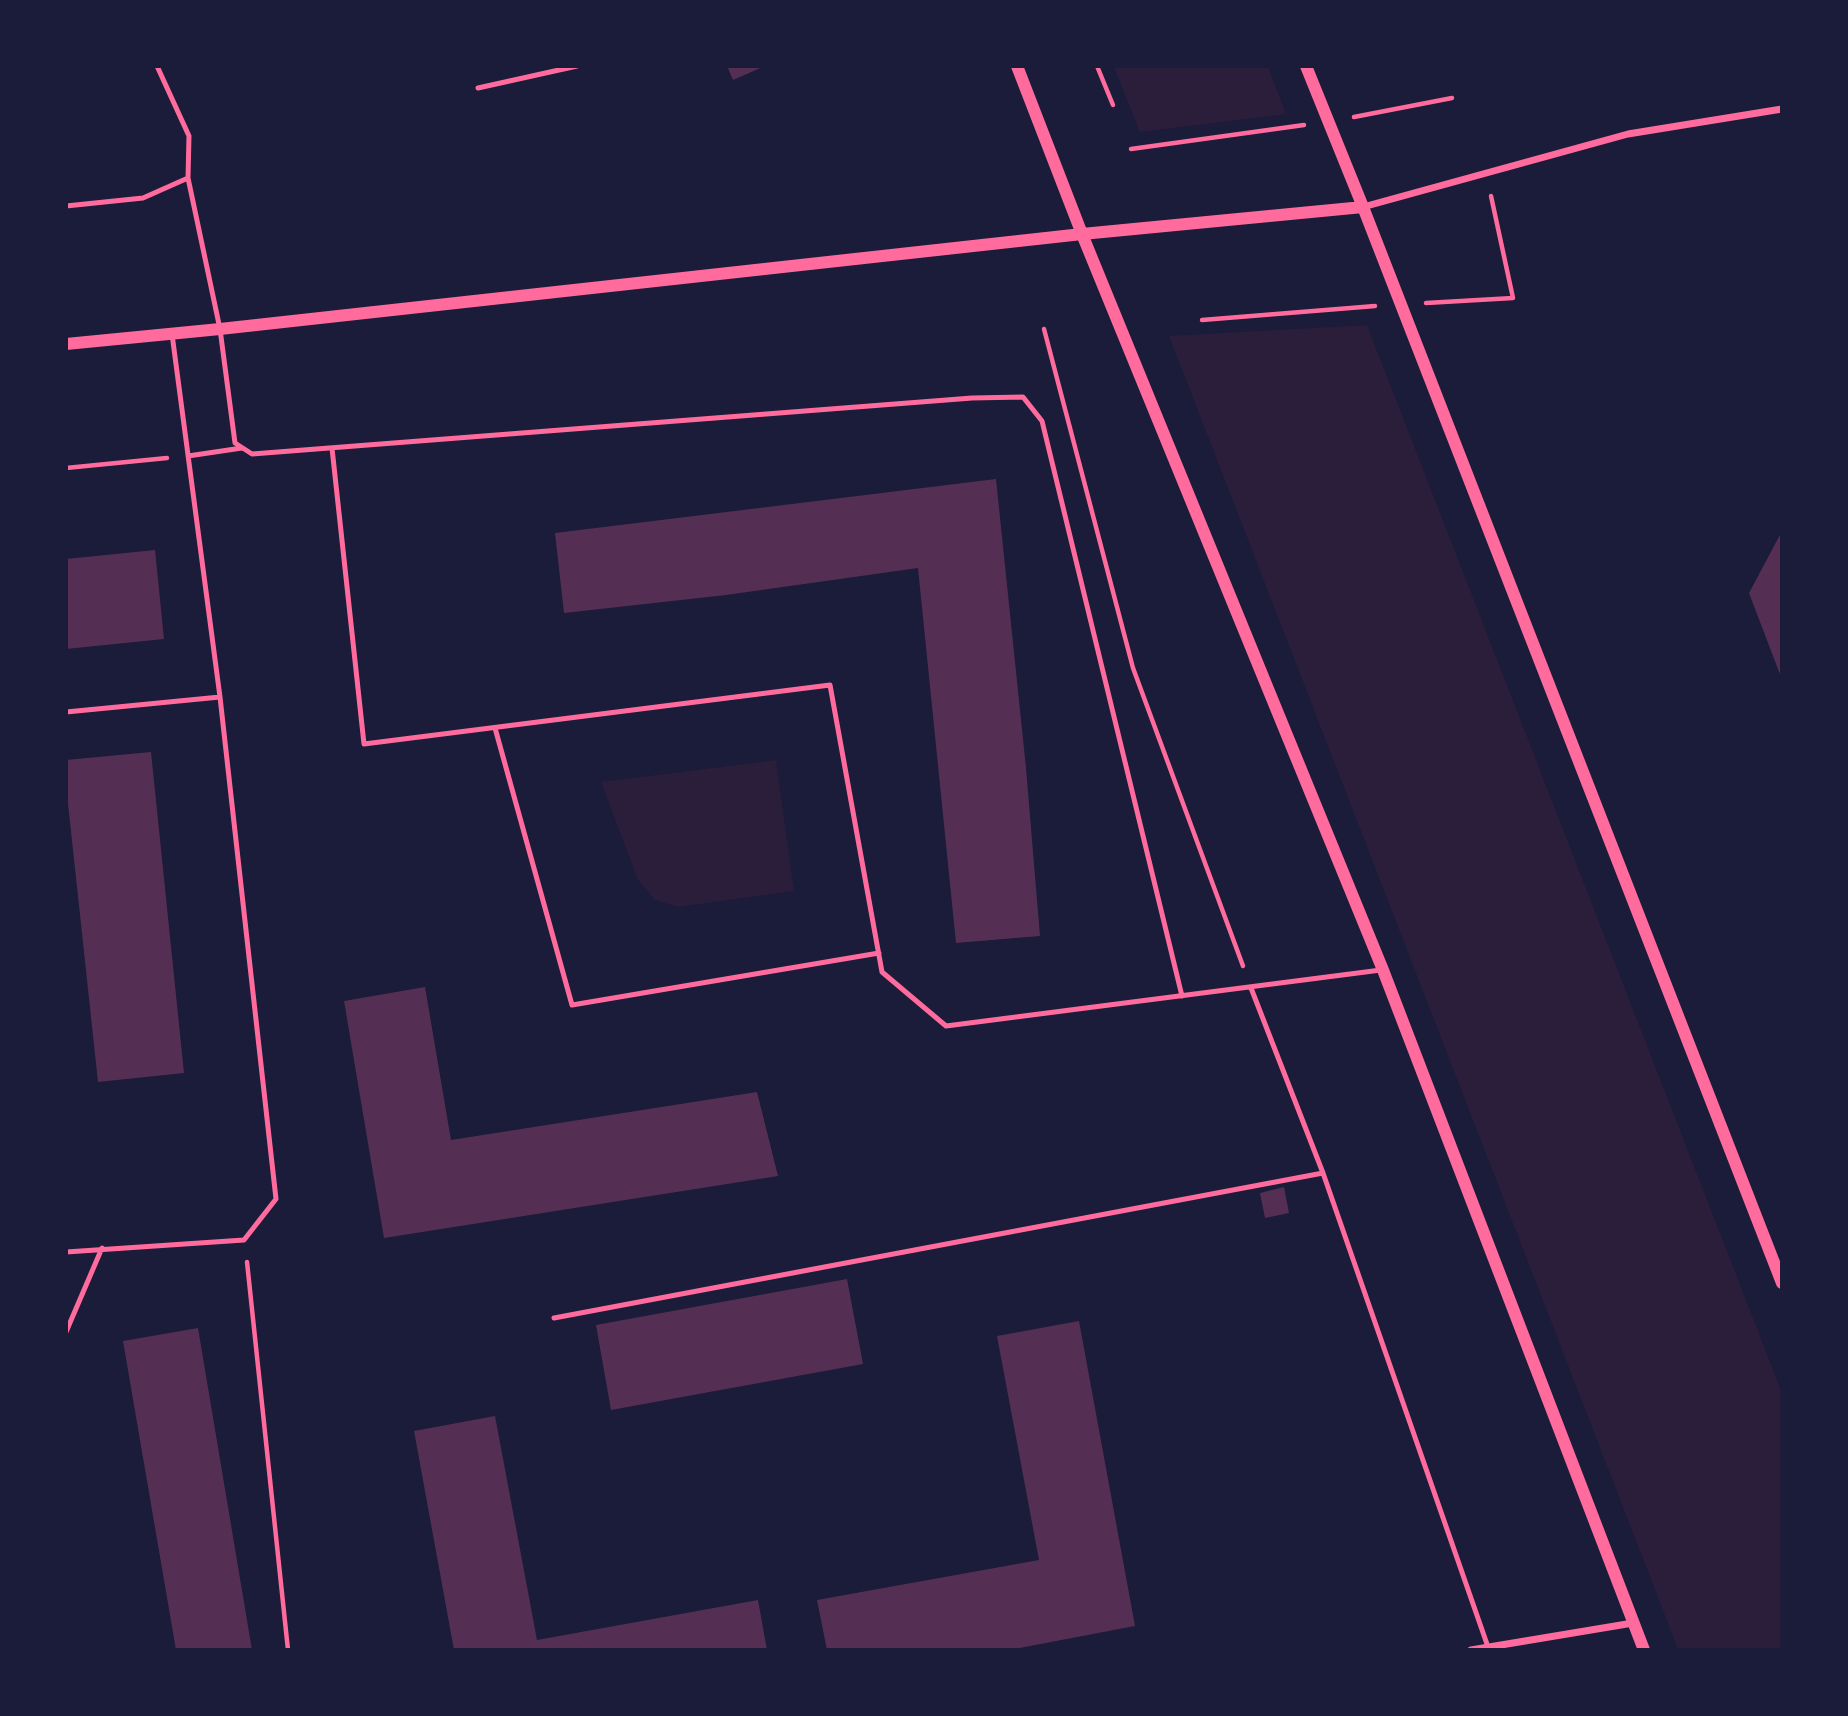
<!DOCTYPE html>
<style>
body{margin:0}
#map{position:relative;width:1848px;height:1716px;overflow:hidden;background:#1b1b3a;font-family:"PT Sans Narrow",sans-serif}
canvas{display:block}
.frame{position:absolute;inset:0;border:68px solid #1b1b3a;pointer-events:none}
</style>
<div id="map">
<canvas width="1848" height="1716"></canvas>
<div class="frame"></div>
</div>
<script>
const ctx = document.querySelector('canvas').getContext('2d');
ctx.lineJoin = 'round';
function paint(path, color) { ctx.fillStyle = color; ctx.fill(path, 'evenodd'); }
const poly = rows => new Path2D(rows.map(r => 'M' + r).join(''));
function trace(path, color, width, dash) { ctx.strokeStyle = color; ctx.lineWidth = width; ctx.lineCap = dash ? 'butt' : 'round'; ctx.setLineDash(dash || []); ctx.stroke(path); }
const green = poly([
 [1114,67,1268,67,1286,114,1140,132],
 [1367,325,1781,1390,1781,1649,1678,1649,1169,336],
 [776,760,794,891,678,907,655,900,638,880,601,782]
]);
const building = poly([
 [727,66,765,66,733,80],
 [996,479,1026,768,1040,936,956,943,918,568,726,595,564,613,555,533],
 [1782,531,1782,677,1781,677,1749,593],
 [155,550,164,639,66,649,66,559],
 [151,752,184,1073,98,1082,66,785,66,760],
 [425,987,451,1140,757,1092,778,1176,384,1238,344,1001],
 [1284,1187,1289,1213,1265,1218,1260,1193],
 [847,1279,863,1364,611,1410,596,1325],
 [1079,1321,1135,1626,1009,1650,827,1650,817,1600,1039,1560,997,1336],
 [198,1328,252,1650,176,1650,123,1341],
 [495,1416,537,1640,758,1600,767,1650,454,1650,414,1431]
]);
const path = poly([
 [1097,66,1113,105],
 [1354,117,1452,98],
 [1131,149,1304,125],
 [1426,303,1513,298,1491,196],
 [1202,320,1375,306],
 [1044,329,1133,668,1243,966],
 [66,468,167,458],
 [247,1262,288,1650]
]);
const service = poly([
 [478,88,577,66],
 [188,178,220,329,235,443,252,454,972,398,1023,397,1042,421,1182,996],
 [66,206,143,198,188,178,189,136,157,66],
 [332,448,364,744,830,685,882,972,946,1026,1381,970],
 [188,456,242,448],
 [66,712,220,697,172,334],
 [495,728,572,1005,879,953],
 [1251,988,1323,1173,1488,1647],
 [66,1252,244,1240,276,1199,220,697],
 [554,1318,1323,1173],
 [66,1332,102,1248]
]);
const minor = poly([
 [1363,207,1628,134,1782,109],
 [1471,1650,1633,1623]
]);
const tertiary = poly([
 [1017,66,1082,234,1383,970,1644,1650],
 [1306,66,1363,207,1782,1283],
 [66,344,220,329,1082,234,1363,207]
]);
paint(green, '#2a1e3b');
paint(building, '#542f53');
trace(path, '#ff6b9d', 4.5);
trace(service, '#ff6b9d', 5);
trace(minor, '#ff6b9d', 7);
trace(tertiary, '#ff6b9d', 12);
</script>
